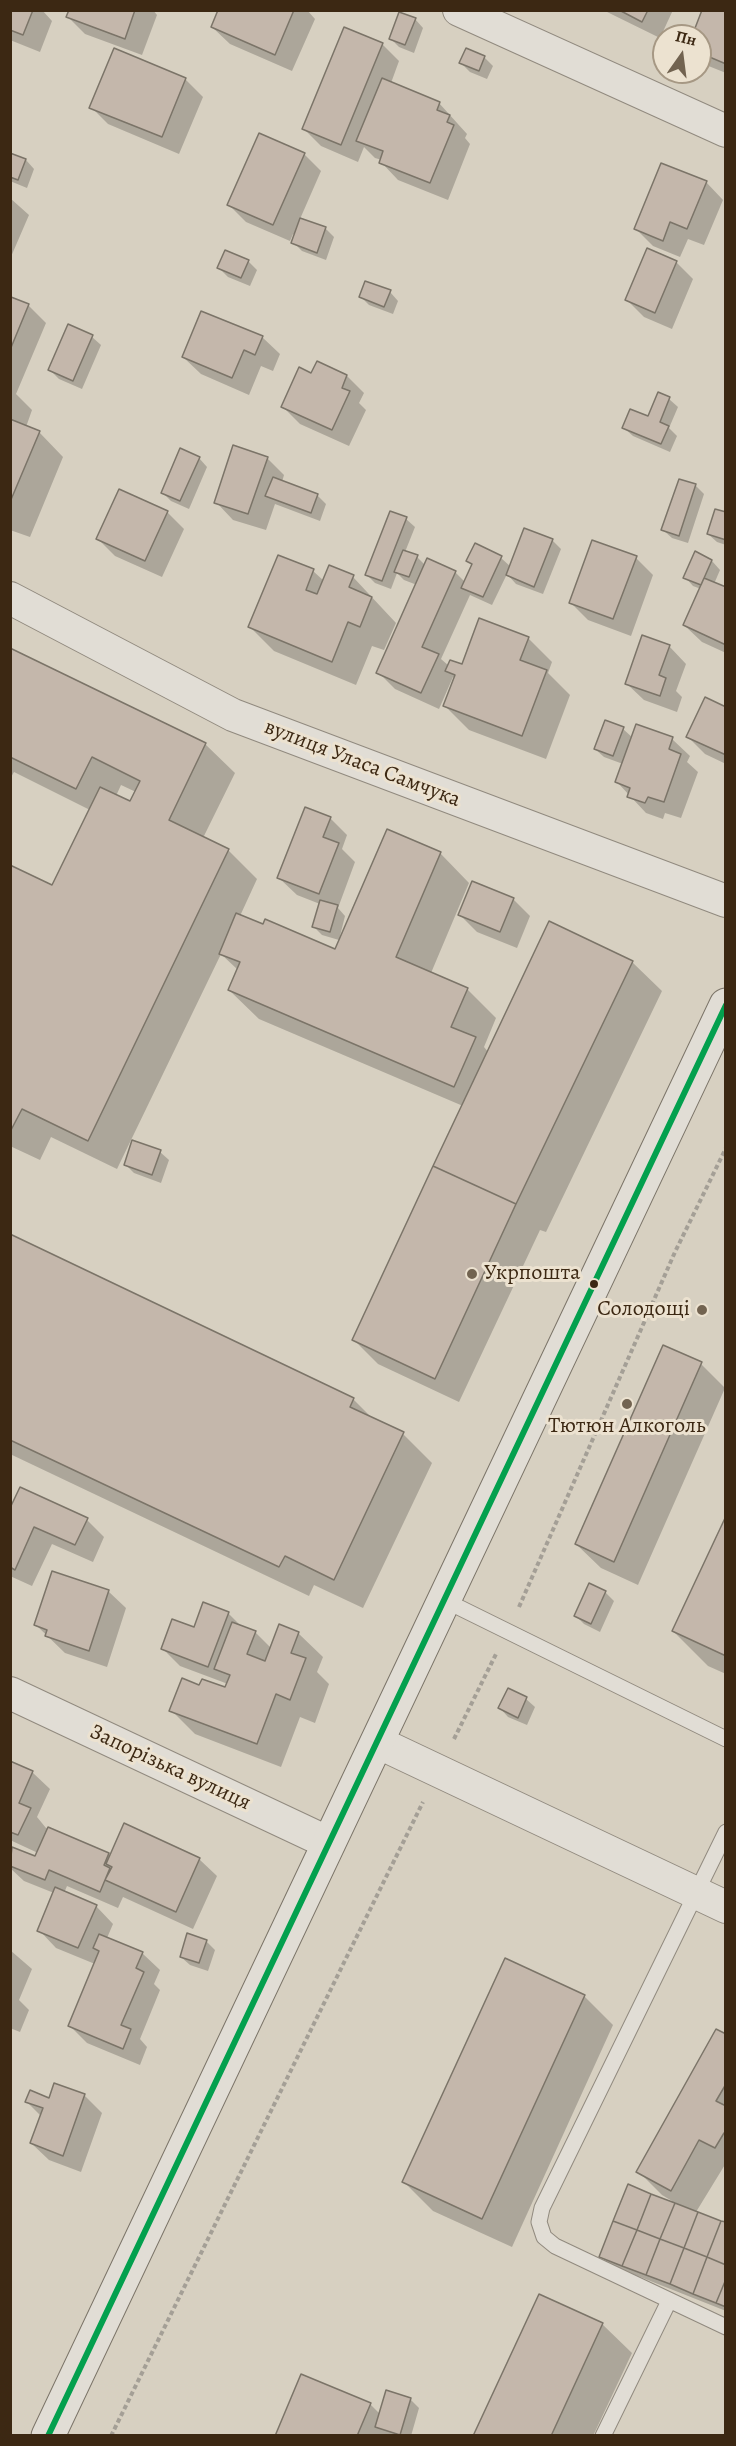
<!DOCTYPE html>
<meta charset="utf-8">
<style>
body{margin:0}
#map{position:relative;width:736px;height:2446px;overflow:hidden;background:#d7d0c1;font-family:Alegreya,serif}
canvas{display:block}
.frame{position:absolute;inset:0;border:12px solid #3c2813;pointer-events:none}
.north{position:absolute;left:652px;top:24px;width:60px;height:60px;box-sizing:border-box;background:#ece2d0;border:2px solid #a69884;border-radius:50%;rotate:14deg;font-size:16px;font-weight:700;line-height:24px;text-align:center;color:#3c2813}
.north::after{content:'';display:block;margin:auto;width:21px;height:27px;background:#726350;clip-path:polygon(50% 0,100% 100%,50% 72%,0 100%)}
</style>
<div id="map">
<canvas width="736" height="2446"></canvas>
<div class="frame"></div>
<div class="north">Пн</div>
</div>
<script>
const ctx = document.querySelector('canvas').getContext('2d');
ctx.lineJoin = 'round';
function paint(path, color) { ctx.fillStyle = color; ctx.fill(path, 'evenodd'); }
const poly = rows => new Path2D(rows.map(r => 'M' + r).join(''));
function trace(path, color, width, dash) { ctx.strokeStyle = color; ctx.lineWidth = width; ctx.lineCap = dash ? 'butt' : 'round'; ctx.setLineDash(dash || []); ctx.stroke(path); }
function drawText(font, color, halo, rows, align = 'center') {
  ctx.font = font + ' Alegreya,serif'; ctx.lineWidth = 6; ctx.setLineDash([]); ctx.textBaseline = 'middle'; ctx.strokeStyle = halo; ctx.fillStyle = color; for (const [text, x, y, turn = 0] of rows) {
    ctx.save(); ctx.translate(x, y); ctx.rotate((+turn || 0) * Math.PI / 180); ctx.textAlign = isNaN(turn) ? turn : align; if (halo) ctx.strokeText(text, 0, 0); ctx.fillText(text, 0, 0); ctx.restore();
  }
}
const shadow = poly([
 [10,10,42,10,52,21,40,52,10,40],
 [70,10,153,10,157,15,142,55,85,34,68,17],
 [219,10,307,10,315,19,292,71,230,44,212,27],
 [603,10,673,10,660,38],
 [703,10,726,13,726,73,706,65,700,59,700,36,693,36],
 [415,19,423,28,414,53,399,47,391,39],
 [382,44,399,61,391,83,439,103,467,134,465,138,470,144,448,200,398,180,381,162,382,160,375,158,364,147,358,162,321,146,304,129],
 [484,57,493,66,487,79,470,72,461,63],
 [185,79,203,97,179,154,108,124,91,107],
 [10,154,26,160,34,169,27,188,10,181],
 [304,154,321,171,300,219,326,229,334,237,326,260,302,251,293,242,296,235,293,234,290,241,246,222,229,205],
 [706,182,723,200,704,245,688,239,680,257,653,246,636,229],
 [10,198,29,215,10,259],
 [248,261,257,270,250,286,228,277,219,268],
 [676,262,693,279,672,329,644,317,627,300],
 [390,292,398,301,393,314,369,305,361,297],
 [12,299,29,306,46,323,16,394,32,410,26,427,39,432,63,457,30,537,10,530],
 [69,326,92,337,101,345,82,389,59,379,50,370],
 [262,337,280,354,273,371,261,366,249,395,201,374,183,357],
 [312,375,347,376,364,393,359,403,366,410,349,446,300,424,283,407],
 [669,399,678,407,669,428,677,436,670,452,633,436,624,428,648,418],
 [199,458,207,467,189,509,171,501,162,492],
 [267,458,284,475,282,482,317,495,326,504,320,521,275,504,266,530,233,520,216,502],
 [680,481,696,486,704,494,688,543,672,538,663,530],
 [167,512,184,529,162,577,115,556,98,539],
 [726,514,726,545,717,542,708,534],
 [406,519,415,527,405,552,417,557,425,565,455,572,465,582,473,565,468,561,475,545,501,558,511,567,552,540,561,549,543,594,516,584,507,574,492,605,470,595,441,659,449,666,462,666,528,638,552,662,548,673,570,695,546,759,469,730,445,706,455,678,453,677,439,709,395,689,378,672,417,585,404,580,397,573,391,589,375,583,367,575],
 [636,558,653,575,631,636,588,620,571,603],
 [712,561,720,570,714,584,726,589,726,653,702,642,684,625,701,589,693,586,685,577],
 [313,571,324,581,353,577,396,623,384,650,372,646,356,685,274,651,250,627],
 [669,646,686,664,676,691,682,697,677,712,644,700,626,683],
 [10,650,205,744,235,773,203,838,228,850,257,879,240,916,336,951,440,853,469,883,431,973,467,989,496,1018,484,1047,489,1053,632,962,662,991,546,1232,540,1230,459,1402,378,1364,354,1340,463,1106,259,1019,229,990,238,970,221,954,117,1169,51,1137,40,1160,10,1146,10,867,53,887,90,810,14,772,10,779],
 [121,785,136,792,130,803,116,796],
 [726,708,726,764,705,754,688,737],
 [606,722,623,729,633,738,672,739,690,756,687,762,698,772,681,818,665,813,663,819,646,813,617,782,623,764,604,757,595,749],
 [330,818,347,835,342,849,355,862,338,908,345,916,339,940,322,935,314,927,320,904,297,895,279,878],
 [513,899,530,916,517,948,477,932,460,915],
 [160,1152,169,1160,161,1183,134,1173,125,1164],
 [10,1236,353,1399,374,1420,403,1434,432,1463,363,1608,314,1585,309,1596,10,1454],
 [701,1364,725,1388,638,1585,601,1568,576,1544],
 [10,1511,87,1520,104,1537,93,1562,52,1544,32,1586,10,1576],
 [726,1520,726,1674,708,1666,673,1631],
 [108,1591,126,1608,107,1667,65,1653,36,1625],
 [605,1592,614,1601,600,1632,584,1624,576,1616],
 [228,1613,242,1627,255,1632,272,1649,298,1633,323,1657,317,1672,329,1684,315,1723,300,1717,281,1767,195,1734,171,1710,200,1687,226,1689,228,1684,180,1666,163,1649,195,1629],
 [508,1690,526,1699,535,1707,527,1725,508,1717,500,1708],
 [10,1762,32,1772,50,1789,37,1817,46,1828,111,1856,199,1859,217,1876,193,1929,123,1897,118,1908,67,1886,64,1893,96,1906,113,1924,107,1938,142,1953,160,1970,154,1984,160,1990,140,2039,147,2047,140,2065,87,2043,70,2026,95,1964,56,1948,39,1930,54,1893,24,1881,10,1868,13,1849,36,1858,38,1853,10,1840],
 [104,1862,119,1869,118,1870,102,1866],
 [206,1941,215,1950,208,1971,190,1965,181,1957],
 [10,1950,32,1969,19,2000,29,2010,20,2032,10,2028],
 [584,1996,613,2025,512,2247,433,2211,404,2182],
 [726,2036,726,2163,696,2212,726,2224,726,2311,610,2265,601,2257,671,2202,672,2201,662,2195,638,2171],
 [55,2085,85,2096,102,2113,81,2172,49,2160,31,2143,41,2116,27,2102,50,2100],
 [602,2324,632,2353,593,2436,475,2436],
 [410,2399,419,2408,411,2436,277,2436,370,2404,381,2415]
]);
const building = poly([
 [10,10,33,10,23,35,10,30,10,10],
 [69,10,135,10,125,39,66,17,69,10],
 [218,10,294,10,275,55,211,27,218,10],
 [619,10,648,10,642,22,619,10],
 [702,10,726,11,726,64,700,53,700,36,692,36,702,10],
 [399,12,416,18,405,45,389,39,399,12],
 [344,27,383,43,341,145,302,129,344,27],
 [114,48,186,78,162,137,89,108,114,48],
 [466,48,485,56,479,71,459,63,466,48],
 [382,78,440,102,437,110,450,115,447,122,454,125,430,183,379,163,383,151,356,141,382,78],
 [259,133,305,153,273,225,227,205,259,133],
 [10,153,26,159,18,180,10,177,10,153],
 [661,163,707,181,687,229,670,222,663,241,634,229,661,163],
 [300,218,326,227,317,253,291,243,300,218],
 [647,248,677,261,655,313,625,300,647,248],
 [225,250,249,260,241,278,217,268,225,250],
 [365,281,391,290,384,307,359,297,365,281],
 [11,297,29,304,10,350,10,299,11,297],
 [201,311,263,336,255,355,244,350,232,378,182,357,201,311],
 [68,324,93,335,73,381,48,370,68,324],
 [317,361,347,375,342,388,350,391,332,430,281,407,299,367,311,373,317,361],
 [658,392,670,397,660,422,669,426,661,444,622,428,630,409,648,416,658,392],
 [10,419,40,431,10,502,10,419],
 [233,445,268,457,248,514,214,503,233,445],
 [180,448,200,457,180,501,161,493,180,448],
 [273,477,318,494,311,513,265,496,273,477],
 [679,479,696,484,679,536,661,530,679,479],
 [119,489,168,511,145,561,96,539,119,489],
 [715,509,726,512,726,540,707,534,715,509],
 [390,511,407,517,382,581,365,575,390,511],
 [524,528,553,539,534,587,506,575,524,528],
 [592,540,637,556,613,619,569,603,592,540],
 [475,543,502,556,483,597,461,588,472,564,466,561,475,543],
 [403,550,418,555,409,577,394,572,403,550],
 [695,551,712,560,701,585,683,578,695,551],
 [278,555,314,569,306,590,317,594,329,565,354,575,349,587,372,597,360,627,348,622,332,662,248,627,278,555],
 [427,558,456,571,422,647,439,654,421,693,376,673,427,558],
 [704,578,726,587,726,645,683,625,704,578],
 [479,618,529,637,520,660,547,670,522,736,443,706,455,675,445,671,450,660,462,664,479,618],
 [642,635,670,645,659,675,666,678,660,696,625,684,642,635],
 [10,648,206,743,169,820,229,849,88,1141,22,1109,10,1132,10,865,52,885,100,787,130,801,140,781,92,757,76,789,10,757,10,648],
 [705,697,726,707,726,755,686,737,705,697],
 [605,720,624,727,613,756,594,749,605,720],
 [636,724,673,737,669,749,681,754,664,802,648,797,645,803,627,797,630,788,615,782,636,724],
 [305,807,331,817,323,837,339,843,319,894,277,878,305,807],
 [387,829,441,852,396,957,468,988,451,1027,476,1037,454,1087,228,990,240,962,219,954,236,913,263,924,265,919,335,949,387,829],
 [472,881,514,898,500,932,458,915,472,881],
 [320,900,338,905,330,932,312,927,320,900],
 [549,921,633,961,516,1204,433,1166,549,921],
 [132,1140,161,1150,152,1175,124,1165,132,1140],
 [433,1166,516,1204,435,1379,352,1340,433,1166],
 [10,1234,354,1398,350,1407,404,1432,334,1580,285,1556,279,1567,10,1440,10,1234],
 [663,1345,702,1362,614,1562,575,1544,663,1345],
 [20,1487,88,1518,75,1545,34,1527,15,1570,10,1567,10,1508,20,1487],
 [726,1516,726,1656,672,1631,726,1516],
 [52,1571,109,1590,89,1651,45,1636,47,1630,34,1625,52,1571],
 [589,1583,606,1591,591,1624,574,1616,589,1583],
 [203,1602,229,1612,208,1667,161,1649,172,1619,194,1627,203,1602],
 [232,1622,256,1631,247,1654,265,1661,279,1624,299,1632,291,1653,306,1658,290,1700,276,1694,257,1744,169,1711,182,1678,199,1685,202,1679,225,1687,230,1675,214,1669,232,1622],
 [508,1688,527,1697,518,1718,498,1708,508,1688],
 [10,1761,33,1771,19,1803,31,1808,18,1835,10,1832,10,1761],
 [124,1823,200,1858,176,1912,105,1880,112,1867,106,1864,124,1823],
 [48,1827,109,1853,104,1865,110,1868,100,1892,49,1870,45,1880,10,1866,12,1847,35,1856,48,1827],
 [55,1887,97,1905,78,1948,37,1931,55,1887],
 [187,1933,207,1940,199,1963,180,1957,187,1933],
 [99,1934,143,1952,136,1968,144,1972,121,2025,131,2029,123,2049,68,2026,99,1951,93,1948,99,1934],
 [505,1958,585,1995,482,2219,402,2182,505,1958],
 [716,2029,726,2034,726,2084,716,2101,726,2106,726,2134,724,2133,715,2148,699,2140,671,2191,636,2172,716,2029],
 [54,2083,85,2094,63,2156,30,2143,43,2108,25,2102,30,2090,49,2098,54,2083],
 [628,2184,651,2194,637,2230,613,2221,628,2184],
 [651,2194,675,2203,660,2239,637,2230,651,2194],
 [675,2203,698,2212,684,2248,660,2239,675,2203],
 [698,2212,721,2221,707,2257,684,2248,698,2212],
 [613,2221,637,2230,622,2266,599,2257,613,2221],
 [721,2221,726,2222,726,2265,707,2257,721,2221],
 [637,2230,660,2239,646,2275,622,2266,637,2230],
 [660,2239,684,2248,670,2284,646,2275,660,2239],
 [684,2248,707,2257,693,2294,670,2284,684,2248],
 [707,2257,726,2265,726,2279,716,2303,693,2294,707,2257],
 [726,2279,726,2307,716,2303,726,2279],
 [539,2294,603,2323,551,2436,473,2436,539,2294],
 [301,2374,371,2403,357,2436,275,2436,301,2374],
 [386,2390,411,2398,400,2435,375,2427,386,2390]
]);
const path = poly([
 [519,1607,675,1252,726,1148],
 [454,1739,496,1654],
 [111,2436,423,1802]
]);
const service = poly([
 [444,1600,726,1739],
 [726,1832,542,2208,539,2222,544,2237,555,2246,726,2327],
 [603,2436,669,2301]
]);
const minor = poly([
 [459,10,726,131],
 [10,598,233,715,726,901],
 [10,1693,329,1843],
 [377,1742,726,1907]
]);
const secondary = poly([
 [48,2436,726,1005]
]);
const bus1 = poly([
 [48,2436,726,1005]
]);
const markers = [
 [472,1274,6,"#726350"],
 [594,1284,5,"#3c2813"],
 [702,1310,6,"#726350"],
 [627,1404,6,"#726350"]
];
const streetNames = [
 ["вулиця Уласа Самчука",362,764,21],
 ["Запорізька вулиця",170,1768,25]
];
const poiNames = [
 ["Укрпошта",484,1274],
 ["Солодощі",690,1310,"right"],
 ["Тютюн Алкоголь",627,1427,"center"]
];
paint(shadow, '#0003');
paint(building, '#c4b7ab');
trace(building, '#7b7468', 1.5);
trace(service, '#918a7f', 17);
trace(minor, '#918a7f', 34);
trace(secondary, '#7b7468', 35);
trace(path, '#a49f96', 4, [4.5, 3]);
trace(service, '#e1ddd5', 15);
trace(minor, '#e1ddd5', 32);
trace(secondary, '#e1ddd5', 33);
trace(bus1, '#03a04e', 6);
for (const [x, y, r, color] of markers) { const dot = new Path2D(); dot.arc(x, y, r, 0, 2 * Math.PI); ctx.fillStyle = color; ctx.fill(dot); trace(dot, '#ece2d0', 2); }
drawText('22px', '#3c2813', '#ece2d0', streetNames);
drawText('22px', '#3c2813', '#ece2d0', poiNames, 'left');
</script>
